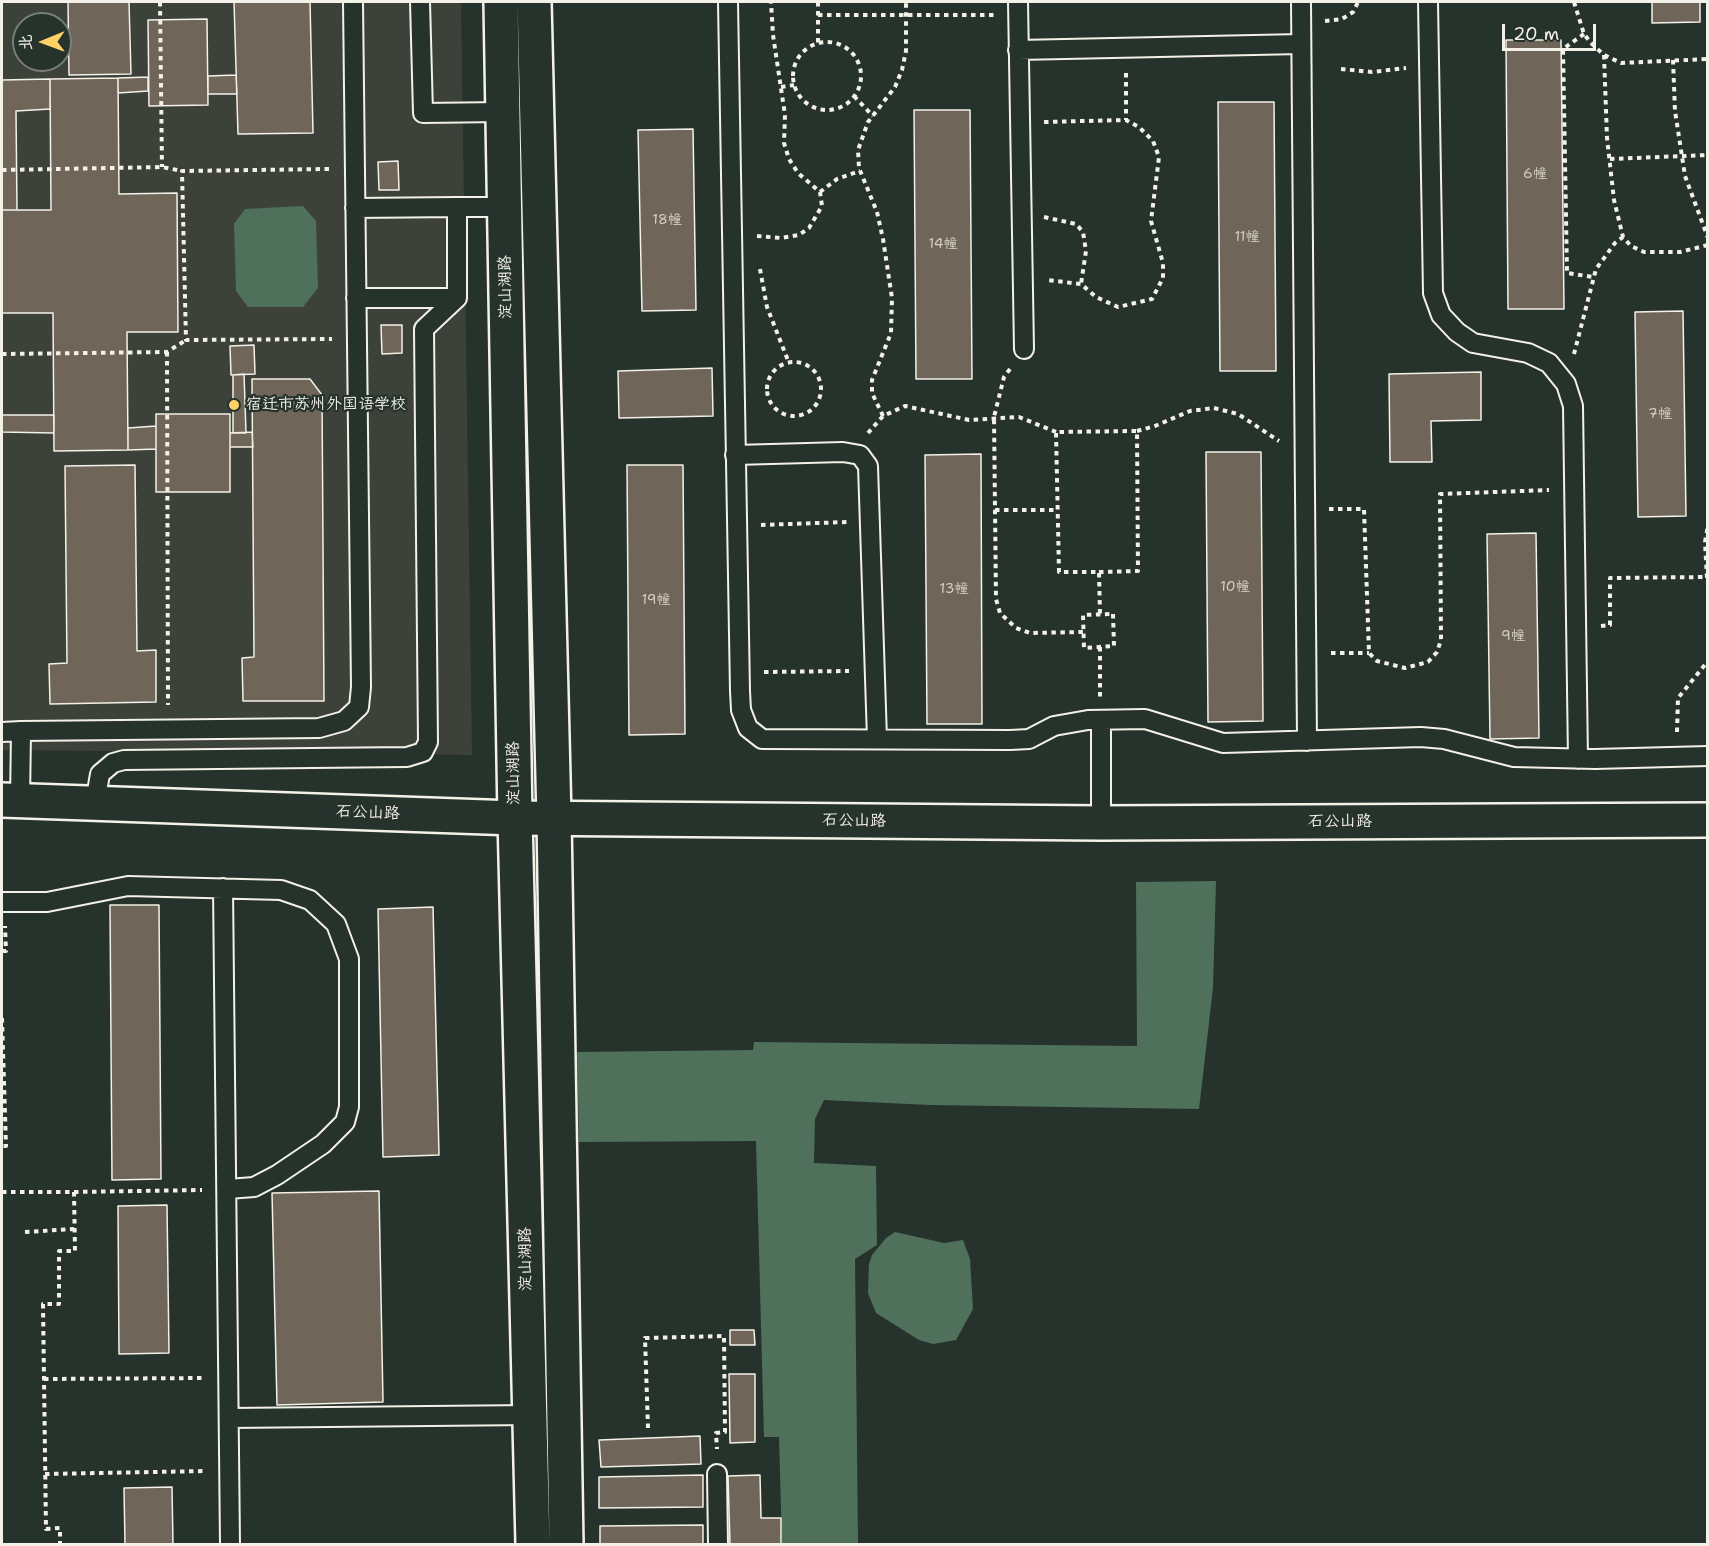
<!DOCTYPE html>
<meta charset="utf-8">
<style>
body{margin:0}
#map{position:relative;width:1709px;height:1546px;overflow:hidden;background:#26332d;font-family:"Shantell Sans","LXGW WenKai TC",sans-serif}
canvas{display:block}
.frame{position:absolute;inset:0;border:3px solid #f4f1e8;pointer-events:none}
.north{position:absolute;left:12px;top:12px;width:60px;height:60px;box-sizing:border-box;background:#26332d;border:2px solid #787f78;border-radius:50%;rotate:269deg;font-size:16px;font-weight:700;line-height:24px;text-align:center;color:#f4f1e8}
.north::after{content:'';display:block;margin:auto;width:21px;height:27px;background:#ffd166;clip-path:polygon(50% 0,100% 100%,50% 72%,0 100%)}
.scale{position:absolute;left:1502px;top:24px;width:94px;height:27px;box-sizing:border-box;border:3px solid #f4f1e8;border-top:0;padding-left:8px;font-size:18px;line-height:21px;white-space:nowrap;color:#f4f1e8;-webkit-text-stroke:4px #26332d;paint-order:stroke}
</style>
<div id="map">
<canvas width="1709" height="1546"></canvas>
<div class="frame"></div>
<div class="north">北</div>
<div class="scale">20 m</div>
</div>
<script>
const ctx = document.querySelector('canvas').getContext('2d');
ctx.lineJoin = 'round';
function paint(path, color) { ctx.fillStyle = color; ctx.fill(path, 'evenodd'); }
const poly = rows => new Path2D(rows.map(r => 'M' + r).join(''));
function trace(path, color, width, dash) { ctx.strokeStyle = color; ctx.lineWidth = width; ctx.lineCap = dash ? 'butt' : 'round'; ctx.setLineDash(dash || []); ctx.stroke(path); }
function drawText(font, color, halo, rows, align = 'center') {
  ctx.font = font + ' "Shantell Sans","LXGW WenKai TC",sans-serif'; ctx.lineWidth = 4.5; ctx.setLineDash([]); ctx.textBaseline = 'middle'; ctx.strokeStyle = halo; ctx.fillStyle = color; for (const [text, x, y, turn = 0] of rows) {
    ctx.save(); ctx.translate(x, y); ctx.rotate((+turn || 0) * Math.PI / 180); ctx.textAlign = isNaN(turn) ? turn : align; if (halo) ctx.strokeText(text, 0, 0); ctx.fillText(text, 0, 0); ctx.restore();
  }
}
const built = poly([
 [2,2,461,2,472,755,2,750],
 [24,24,60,24,60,60,24,60]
]);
const green = poly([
 [303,206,316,221,318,288,303,307,248,307,236,291,234,224,245,209],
 [1216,881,1213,988,1199,1109,930,1105,824,1100,815,1119,814,1163,876,1166,877,1245,855,1259,858,1544,782,1544,779,1437,764,1437,756,1141,579,1142,577,1052,753,1050,754,1042,1137,1046,1136,882],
 [895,1232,944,1243,963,1240,970,1259,973,1309,956,1340,933,1344,919,1340,876,1313,868,1293,869,1264,872,1255,886,1238]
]);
const building = poly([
 [68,2,129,2,131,74,69,75,68,2],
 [234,2,310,2,313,133,238,134,234,2],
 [1652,2,1700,2,1700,22,1652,23,1652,2],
 [207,19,208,105,149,106,148,20,207,19],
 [1506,40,1561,40,1564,309,1508,309,1506,40],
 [236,75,237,94,208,94,208,76,236,75],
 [148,77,148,91,118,93,118,78,148,77],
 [118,78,119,194,177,193,178,332,127,332,128,450,54,451,53,313,2,313,2,210,51,210,50,79,118,78],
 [50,79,50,109,16,111,17,210,2,210,2,80,50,79],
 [1218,102,1274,102,1276,371,1220,371,1218,102],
 [914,110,970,110,972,379,916,379,914,110],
 [693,129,696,310,642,311,638,130,693,129],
 [398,161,399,190,379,190,378,162,398,161],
 [1683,311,1686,516,1638,517,1635,312,1683,311],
 [381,325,402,325,402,353,382,354,381,325],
 [254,345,255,374,231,375,230,346,254,345],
 [712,368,713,416,619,418,618,371,712,368],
 [1481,372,1481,420,1431,421,1432,462,1390,462,1389,374,1481,372],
 [244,374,246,433,233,433,233,375,244,374],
 [252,379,310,379,322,395,324,701,243,701,242,658,254,657,252,379],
 [156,414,230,414,230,492,156,492,156,414],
 [2,415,54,415,54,433,2,432,2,415],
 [156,426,156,449,128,450,128,428,156,426],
 [252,432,253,447,230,447,230,433,252,432],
 [1206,452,1261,452,1263,721,1208,722,1206,452],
 [981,454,982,724,927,724,925,455,981,454],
 [135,465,137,651,156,650,156,702,50,704,49,664,67,663,65,466,135,465],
 [627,465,683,465,685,734,629,735,627,465],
 [1536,533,1539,738,1490,739,1487,534,1536,533],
 [110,905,159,905,161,1179,112,1180,110,905],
 [433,907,439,1155,383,1157,378,909,433,907],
 [379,1191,383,1402,277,1405,272,1193,379,1191],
 [167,1205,169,1353,119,1354,118,1206,167,1205],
 [730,1330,754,1330,755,1345,730,1345,730,1330],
 [729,1374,755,1374,755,1442,730,1443,729,1374],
 [700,1436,701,1464,601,1467,599,1440,700,1436],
 [703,1475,703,1507,599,1508,599,1477,703,1475],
 [760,1475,761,1518,781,1518,781,1544,730,1544,728,1476,760,1475],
 [172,1487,173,1544,125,1544,124,1488,172,1487],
 [703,1525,703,1544,600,1544,600,1526,703,1525]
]);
const path = poly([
 [160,2,162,167],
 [818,2,818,43],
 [1574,2,1584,34,1591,43,1604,55,1621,63,1708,59],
 [818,15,994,15],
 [1325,21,1342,19,1353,12,1358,2],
 [1584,34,1563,49,1567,273,1593,277],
 '793 76a34 34 0 1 1 68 0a34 34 0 1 1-68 0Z',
 [1604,55,1607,138,1614,200,1623,237,1631,246,1644,252,1680,252,1708,245],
 [1673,60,1675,111,1685,176,1708,238],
 [1341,69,1372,72,1406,68],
 [1126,73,1126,120],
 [781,87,794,85],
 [854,96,873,116],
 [1044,122,1126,120,1139,127,1153,141,1159,157,1151,221,1163,263,1163,278,1152,299,1118,307,1096,297,1081,284,1047,280],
 [1610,159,1708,155],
 [329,169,182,171,186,340,332,339],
 [2,170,162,167,182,171],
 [820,192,837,179,860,171],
 [1044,217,1076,224,1083,232,1086,251,1081,284],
 [757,236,781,238,799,235,809,228,822,206,820,192,798,173,789,159,784,143,785,115,773,35,771,2],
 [760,269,767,307,789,363],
 [167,352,168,705],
 [2,354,167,352,186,340],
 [1574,354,1596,269,1615,243,1623,237],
 '767 389a27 27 0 1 1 54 0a27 27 0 1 1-54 0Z',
 [1010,369,1004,377,994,417,996,599,1000,613,1016,628,1030,633,1083,632],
 [883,416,872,393,872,380,891,333,892,298,883,239,877,212,859,168,858,150,868,122,895,87,902,70,906,51,906,2],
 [1137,431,1155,426,1190,411,1214,408,1238,414,1279,441],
 [868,433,883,416,905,406,969,420,1019,417,1056,432],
 [1329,509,1364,509,1369,653,1377,661,1405,668,1428,662,1437,652,1441,640,1440,494,1549,490],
 [995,510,1057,510],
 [761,525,847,522],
 [1099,572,1138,571,1137,431,1056,432,1059,572,1099,572,1100,614],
 [1707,578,1705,542,1708,525],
 [1113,614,1114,646,1084,648,1083,615,1113,614],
 [1601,626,1610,625,1610,578,1707,577],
 [1100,647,1100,697],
 [1331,653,1369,653],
 [764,672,849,671],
 [1677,732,1678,698,1708,661],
 [2,951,6,951,5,926],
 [2,1018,6,1146,2,1146],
 [2,1192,74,1192,75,1251,59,1251,59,1304,43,1304,46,1529,60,1528,60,1544],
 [74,1192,202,1190],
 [25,1232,74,1229],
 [44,1379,205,1378],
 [648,1428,645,1338,724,1336,725,1432,716,1433,717,1449],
 [45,1474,205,1471]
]);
const lane = poly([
 [420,2,423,113,502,112],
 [728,2,740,691,741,710,748,728,762,739,1010,740,1029,739,1054,726,1088,720,1145,719,1223,743,1421,737,1444,739,1514,757,1595,759,1708,756],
 [1018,2,1024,349],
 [1301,2,1307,741],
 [1428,2,1433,293,1441,315,1457,332,1473,343,1528,353,1549,363,1566,384,1573,406,1578,759],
 [1018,50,1301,44],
 [355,208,457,207],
 [356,298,457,298],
 [735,455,843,452,860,455,868,466,877,739],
 [1101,720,1101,823],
 [21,731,319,728,344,721,359,707,361,687,353,2],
 [2,732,21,731,20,801],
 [95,803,100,774,113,763,124,760,407,757,423,752,428,742,424,329,457,298,457,207,504,207],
 [223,888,230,1544],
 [2,902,47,902,128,886,281,890,310,900,336,924,349,959,349,1107,345,1122,323,1144,277,1175,254,1187,228,1189],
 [229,1418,530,1415],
 [717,1474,718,1544]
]);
const street = poly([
 [501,2,515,818,533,1544],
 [534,2,554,818,566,1544]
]);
const secondary = poly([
 [2,800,515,818,1101,823,1708,820]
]);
const markers = [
 [234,405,6,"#ffd166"]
];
const numberNames = [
 ["6幢",1535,174],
 ["18幢",667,220],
 ["11幢",1247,237],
 ["14幢",943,244],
 ["7幢",1660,414],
 ["10幢",1235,587],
 ["13幢",954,589],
 ["19幢",656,600],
 ["9幢",1513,636]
];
const streetNames = [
 ["淀山湖路",506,287,-91],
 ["淀山湖路",514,773,-91],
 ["石公山路",368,813,2],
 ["石公山路",854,821,1],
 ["石公山路",1340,822],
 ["淀山湖路",526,1259,-91]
];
const poiNames = [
 ["宿迁市苏州外国语学校",246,405]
];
paint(built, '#3c423a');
paint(green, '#4f705a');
paint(building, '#6f6558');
trace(building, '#f4f1e8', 1.5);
trace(lane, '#f4f1e8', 22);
trace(street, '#f4f1e8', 38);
trace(secondary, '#f4f1e8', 38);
trace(path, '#f4f1e8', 4, [4.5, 4.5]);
trace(lane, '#26332d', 18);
trace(street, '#26332d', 33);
trace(secondary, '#26332d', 33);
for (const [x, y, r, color] of markers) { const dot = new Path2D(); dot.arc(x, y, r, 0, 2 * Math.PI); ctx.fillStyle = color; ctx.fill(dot); trace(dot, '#26332d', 2); }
drawText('14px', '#d3cec4', null, numberNames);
drawText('16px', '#f4f1e8', '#26332d', streetNames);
drawText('16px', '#f4f1e8', '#26332d', poiNames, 'left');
</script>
